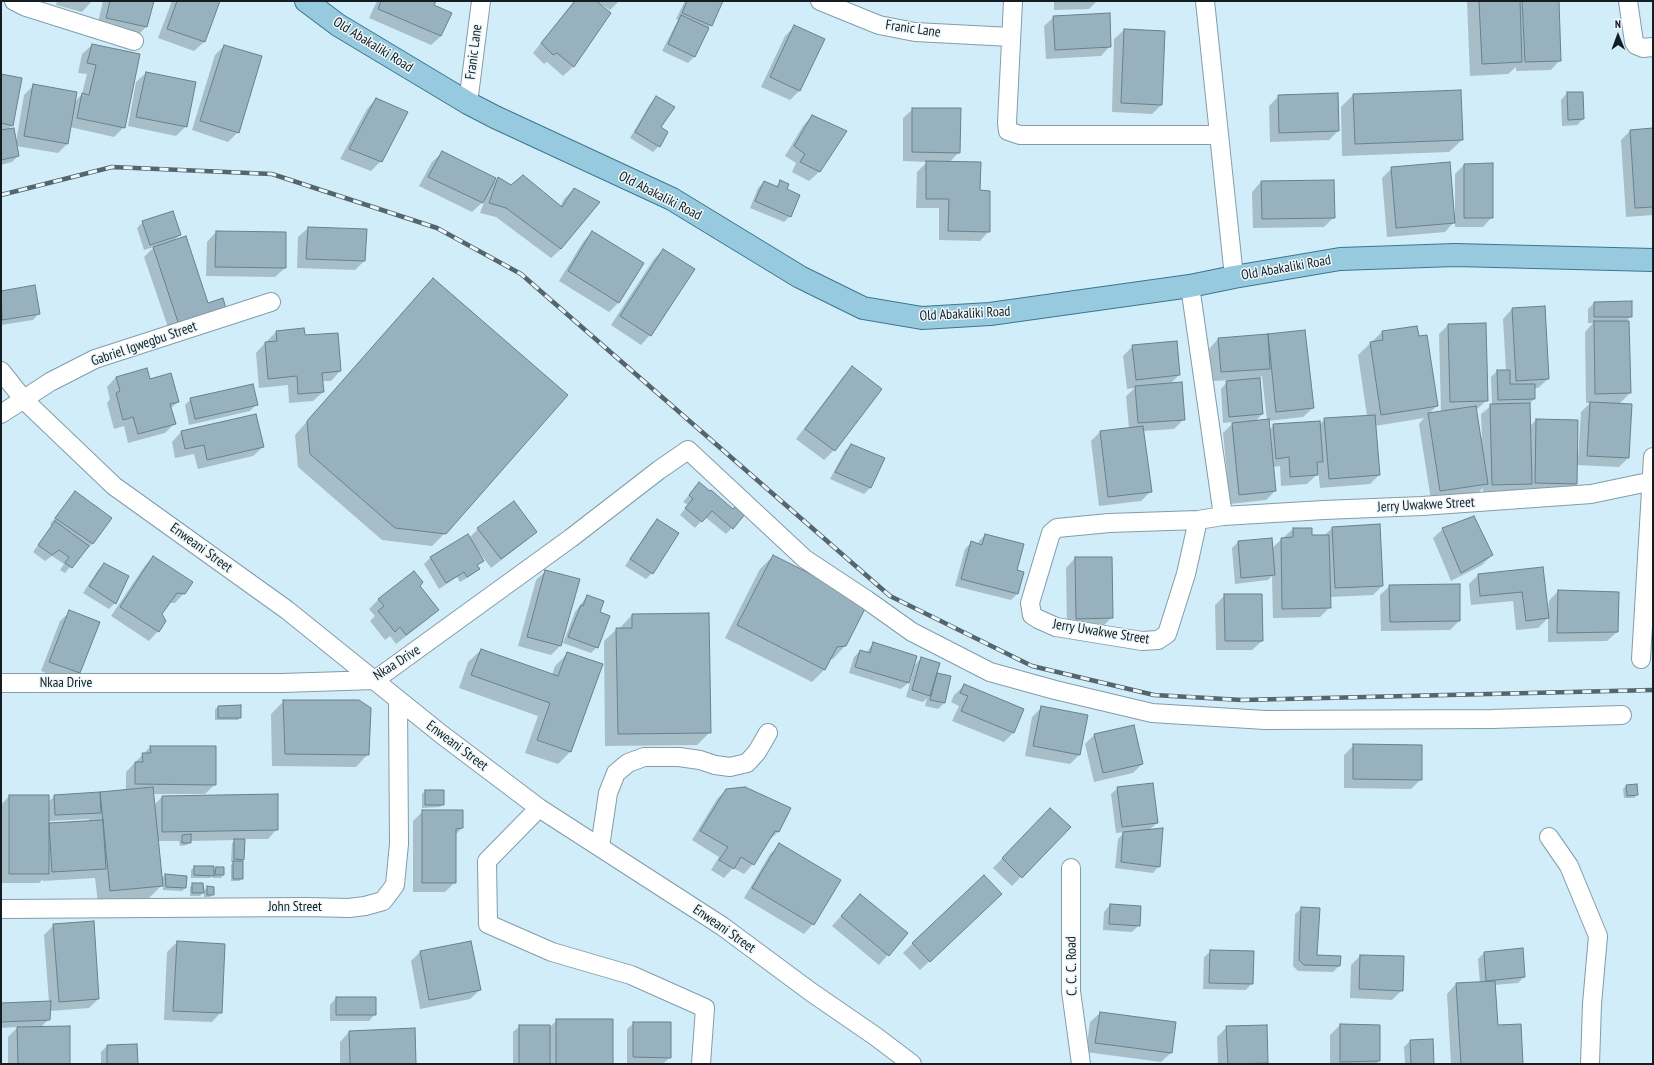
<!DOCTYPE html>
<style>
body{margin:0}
#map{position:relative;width:1654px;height:1065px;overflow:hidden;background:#d1edfa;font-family:"PT Sans Narrow",sans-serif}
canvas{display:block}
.frame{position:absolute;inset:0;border:2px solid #131d22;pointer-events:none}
.north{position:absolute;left:1598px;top:16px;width:40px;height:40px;-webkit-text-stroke:3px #ecf7fc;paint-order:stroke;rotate:359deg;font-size:11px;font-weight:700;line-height:16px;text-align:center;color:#131d22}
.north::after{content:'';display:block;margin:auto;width:14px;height:18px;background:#131d22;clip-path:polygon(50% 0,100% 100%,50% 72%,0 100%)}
</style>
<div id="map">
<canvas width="1654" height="1065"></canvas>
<div class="frame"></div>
<div class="north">N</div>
</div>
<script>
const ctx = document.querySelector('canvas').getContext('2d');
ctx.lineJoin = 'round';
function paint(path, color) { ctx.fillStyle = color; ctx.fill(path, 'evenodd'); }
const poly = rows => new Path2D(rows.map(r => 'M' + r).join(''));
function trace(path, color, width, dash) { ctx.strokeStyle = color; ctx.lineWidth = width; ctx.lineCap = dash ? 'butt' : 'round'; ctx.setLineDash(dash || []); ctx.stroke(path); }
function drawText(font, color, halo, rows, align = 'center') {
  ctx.font = font + ' "PT Sans Narrow",sans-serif'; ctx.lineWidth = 3; ctx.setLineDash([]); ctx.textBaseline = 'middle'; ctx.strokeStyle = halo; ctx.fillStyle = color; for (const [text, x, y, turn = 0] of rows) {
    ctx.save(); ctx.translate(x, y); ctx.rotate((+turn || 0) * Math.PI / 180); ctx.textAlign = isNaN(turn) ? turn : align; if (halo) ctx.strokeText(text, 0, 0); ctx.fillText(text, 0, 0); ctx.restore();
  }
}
const shadow = poly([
 [57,1,92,1,82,12,56,5],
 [103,1,153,1,146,27,137,36,97,27],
 [172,1,219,1,204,42,194,51,158,38],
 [377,1,435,1,433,6,451,14,441,36,431,45,369,18],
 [574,1,619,1,610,10,597,2,597,3,610,13,573,67,563,76,547,62,544,64,533,53],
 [685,1,722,1,694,57,688,63,662,51,678,20,676,19],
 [1054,1,1097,1,1089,9,1054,10],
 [1467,1,1558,1,1560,60,1551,70,1516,71,1516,67,1508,74,1470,76],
 [1054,17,1110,46,1101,56,1046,59,1044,26],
 [795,26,824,40,799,91,790,100,761,87,785,36],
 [1124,30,1164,31,1161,105,1152,114,1112,112,1114,39],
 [92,45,124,127,114,137,70,127,68,143,58,153,16,146,18,156,12,162,1,165,1,75,12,125,8,130,16,142,24,95,33,86,74,103,82,94,87,74,78,73,82,54],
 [224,46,238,132,228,142,192,130,215,55],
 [146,73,186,126,176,136,128,126,136,82],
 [1567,93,1583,119,1577,125,1562,126,1561,100],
 [1353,95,1462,140,1449,152,1342,156,1341,107],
 [1279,96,1338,131,1329,140,1270,142,1269,106],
 [656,98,659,127,659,146,653,152,630,138,650,104],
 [376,99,381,161,371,171,340,159,367,109],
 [913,109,959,152,949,163,979,191,989,231,980,241,939,240,939,208,916,208,917,172,927,162,903,161,903,118],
 [812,116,846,132,819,172,809,181,792,172,796,163,785,156,803,126],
 [1653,129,1653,215,1626,217,1621,140,1630,131],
 [442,153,492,185,498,178,511,186,560,207,564,199,574,189,561,249,551,258,496,217,480,213,485,200,472,212,419,186,432,162],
 [1464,165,1492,217,1483,227,1455,227,1455,221,1445,232,1387,237,1382,178,1392,168,1455,217,1455,174],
 [781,181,786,190,790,216,784,222,750,208,758,188,764,182,775,187],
 [1261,182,1334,217,1324,227,1253,228,1252,192],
 [143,222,180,235,173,241,207,305,170,333,144,257,154,247,144,250,137,228],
 [308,228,366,230,364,261,355,270,297,268,298,237],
 [216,232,285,268,275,277,206,276,207,242],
 [592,232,619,302,609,312,559,281,583,242],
 [663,250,650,335,641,345,611,325,654,259],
 [433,280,445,533,432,546,382,540,298,467,295,435],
 [34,286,39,313,33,320,1,325,1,292],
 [1594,303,1631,316,1626,322,1630,393,1619,404,1628,458,1619,467,1577,465,1576,484,1567,493,1526,493,1526,488,1521,493,1483,494,1483,488,1478,493,1431,500,1419,424,1424,418,1375,426,1379,475,1370,484,1320,488,1318,469,1316,469,1317,474,1307,484,1281,486,1280,466,1273,467,1275,491,1266,500,1230,504,1223,433,1234,422,1223,423,1221,389,1227,382,1235,382,1234,380,1212,381,1209,349,1218,339,1304,331,1313,408,1303,417,1268,421,1269,430,1274,425,1319,425,1325,419,1367,416,1358,355,1382,332,1416,327,1437,406,1428,414,1441,412,1439,334,1448,325,1487,400,1476,410,1480,437,1482,437,1481,414,1492,405,1491,377,1497,371,1506,371,1503,319,1512,309,1548,379,1538,388,1534,388,1534,399,1529,404,1529,427,1536,420,1577,460,1578,460,1581,412,1590,403,1586,403,1585,332,1593,323,1588,323,1588,309],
 [1262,376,1267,420,1255,422,1262,414,1259,378],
 [277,331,304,337,340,371,331,381,322,381,323,392,313,401,289,403,288,385,259,388,256,353,265,343,268,343,267,341],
 [1133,346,1179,375,1170,384,1184,419,1174,429,1143,431,1151,491,1141,501,1099,506,1091,441,1100,432,1129,428,1126,396,1135,388,1127,389,1123,356],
 [852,368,880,389,834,450,824,460,796,439,843,377],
 [116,377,150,380,178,402,170,409,175,423,165,433,128,443,124,426,114,429,107,403,110,399,107,387],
 [191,399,257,404,250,411,189,425,185,405],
 [256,415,263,447,253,456,198,469,194,454,175,458,172,442,181,432],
 [852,445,884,458,870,488,864,494,830,479,845,451],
 [693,490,732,528,726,534,705,517,695,528,680,515,688,505,683,502],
 [75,493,111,518,92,544,86,550,85,549,65,573,60,570,64,564,52,556,45,561,33,552,52,526,50,524],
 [657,520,652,573,646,579,625,566,651,526],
 [1332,528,1382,586,1373,595,1330,597,1330,607,1320,617,1273,618,1272,576,1268,580,1235,584,1232,548,1238,542,1272,548,1293,529,1311,536,1324,536],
 [478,529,536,532,526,541,491,568,478,550,477,551,482,560,477,566,478,569,472,575,460,582,457,577,439,589,424,564,430,558,467,536,469,538],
 [1443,529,1492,555,1482,565,1451,581,1433,538],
 [985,535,1016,571,1023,572,1017,594,1011,600,955,586,965,549,971,543,978,544,979,541],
 [773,556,845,646,833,659,830,659,824,670,812,682,725,638,760,569],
 [153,557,184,593,175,603,169,603,161,614,158,631,149,641,111,616,144,567],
 [1075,558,1112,617,1102,627,1067,628,1066,568],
 [104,564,115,603,109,609,83,593,98,570],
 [1542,568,1547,612,1548,612,1549,601,1558,591,1617,632,1607,641,1548,642,1548,618,1538,628,1516,630,1513,601,1471,605,1469,584,1478,575],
 [546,571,560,646,551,655,518,646,536,580],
 [419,586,437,610,428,619,396,644,390,636,385,640,370,621,375,616,369,609,379,599],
 [1390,586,1459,621,1450,630,1381,631,1380,595],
 [1225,595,1262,641,1252,650,1216,650,1215,605],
 [587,596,597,647,591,653,563,643,575,612],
 [70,612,99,623,79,673,70,682,41,671,60,621],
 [708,614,710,732,697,745,605,746,604,641,617,629,619,629,632,615],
 [873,644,916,657,908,683,901,689,849,673,854,657,860,651,866,653],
 [481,650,552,675,555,666,568,653,602,665,570,752,558,764,525,753,538,716,459,688,468,662],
 [921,658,936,673,950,677,944,703,938,709,925,706,927,698,923,702,906,697,915,665],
 [964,686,1023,710,1013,733,1004,742,952,721,959,706,951,702,954,695],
 [284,701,368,754,356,767,272,766,271,714],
 [240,706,240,717,238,720,215,720,215,709,218,707],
 [1042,707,1079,755,1070,764,1025,756,1032,717],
 [1095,734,1142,764,1133,773,1094,782,1085,744],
 [1354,745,1421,779,1411,789,1344,788,1344,755],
 [151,746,215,784,205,794,153,794,154,805,162,797,277,829,268,839,244,839,243,859,242,861,242,878,239,881,231,881,231,865,234,862,231,862,232,843,235,840,190,841,187,845,180,846,179,841,158,841,161,879,165,875,185,888,182,891,163,890,163,884,149,898,98,903,95,878,43,881,43,879,39,883,1,883,1,805,9,796,48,802,55,796,126,791,126,772],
 [89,819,89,821,48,824,48,821],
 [1626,786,1637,795,1634,798,1624,798,1623,789],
 [1118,788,1157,823,1149,830,1159,866,1153,873,1115,868,1118,839,1125,832,1116,833,1111,794],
 [726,790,779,831,768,841,753,864,744,874,733,868,724,878,711,870,719,857,692,840,717,799],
 [425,791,443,791,443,804,440,807,422,808,422,794],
 [1050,809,1069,828,1012,886,993,868],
 [423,811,462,828,455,835,455,882,445,892,413,892,413,821],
 [780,845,813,924,804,934,744,898,770,854],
 [194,867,213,871,216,868,223,875,221,878,213,878,213,875,210,878,191,878,191,870],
 [193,884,203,892,207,887,213,894,210,897,204,897,204,891,200,896,190,896,190,887],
 [860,895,907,933,879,965,832,926],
 [991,903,920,970,903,953,913,943],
 [1110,905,1139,925,1132,932,1103,930,1104,912],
 [1302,908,1316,956,1339,966,1333,972,1298,971,1293,966,1295,914],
 [54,925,98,999,89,1008,50,1011,49,1019,41,1027,69,1064,8,1064,8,1037,18,1027,1,1028,1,1004,49,1002,44,935],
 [177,942,221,1012,212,1022,164,1020,167,952],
 [1522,949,1524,977,1518,983,1494,985,1497,1026,1522,1064,1451,1064,1447,994,1456,984,1480,983,1478,959,1484,953],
 [1211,951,1252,983,1246,990,1203,989,1204,957],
 [420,952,480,990,470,999,420,1009,411,961],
 [1360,956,1402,990,1392,1000,1350,998,1351,965],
 [336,998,375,998,375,1014,369,1021,330,1021,330,1005],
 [1100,1013,1175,1023,1171,1053,1161,1062,1086,1052,1090,1022],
 [557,1020,612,1064,513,1064,513,1032,520,1026,551,1026],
 [634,1023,670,1057,664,1063,627,1063,627,1029],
 [1340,1025,1379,1026,1379,1061,1376,1064,1330,1064,1330,1035],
 [1227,1027,1267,1062,1266,1064,1218,1064,1217,1037],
 [414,1029,415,1064,340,1064,340,1042,349,1032],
 [1410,1041,1433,1064,1405,1064,1404,1047],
 [107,1046,137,1064,101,1064,101,1052]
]);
const building = poly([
 [110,1,154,1,147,27,106,18,110,1],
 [177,1,220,1,205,42,167,29,177,1],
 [381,1,436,1,434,5,452,13,441,36,378,9,381,1],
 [575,1,596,1,611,13,574,67,557,53,553,55,541,43,575,1],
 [687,1,723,1,712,26,682,13,687,1],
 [1479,1,1520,1,1522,62,1482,64,1479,1],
 [1522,1,1559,1,1561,61,1525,62,1522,1],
 [1110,13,1111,47,1055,50,1053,16,1110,13],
 [681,15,709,28,695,57,668,44,681,15],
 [794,25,825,39,800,91,770,77,794,25],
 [1124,29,1165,31,1162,105,1121,103,1124,29],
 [92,44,140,54,125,128,77,118,82,93,89,95,96,65,87,63,92,44],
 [224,45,262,56,239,133,200,121,224,45],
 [146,72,196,82,187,127,136,117,146,72],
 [1,74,22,78,13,126,1,123,1,74],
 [33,84,77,92,68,144,24,136,33,84],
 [1461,90,1463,140,1355,144,1353,94,1461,90],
 [1567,92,1583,92,1584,119,1568,120,1567,92],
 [1338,93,1339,131,1279,133,1278,95,1338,93],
 [656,96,675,107,661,127,668,132,660,147,635,132,656,96],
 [376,98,408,112,382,162,349,149,376,98],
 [912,108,961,108,960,153,912,152,912,108],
 [812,115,847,131,820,172,800,162,805,154,794,146,812,115],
 [14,128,19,156,1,160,1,130,14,128],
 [1653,128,1653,207,1635,208,1630,130,1653,128],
 [442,151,496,178,483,203,428,177,442,151],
 [926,161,981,162,980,190,990,191,990,232,948,231,949,199,926,199,926,161],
 [1450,162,1455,223,1396,228,1391,167,1450,162],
 [1493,163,1493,218,1464,218,1464,164,1493,163],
 [523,175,562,207,574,188,600,202,561,249,506,208,489,203,498,177,511,185,523,175],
 [780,180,789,184,787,189,800,195,791,217,755,201,764,181,778,187,780,180],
 [1334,180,1335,218,1262,219,1261,181,1334,180],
 [173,211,181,235,150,245,142,221,173,211],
 [308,227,367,229,365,261,306,259,308,227],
 [216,231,286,232,286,268,215,267,216,231],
 [592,231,644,263,619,303,568,271,592,231],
 [186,236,208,303,223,298,226,309,179,325,153,247,186,236],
 [663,249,695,269,651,336,620,316,663,249],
 [433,278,568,395,446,534,395,528,310,454,307,421,433,278],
 [35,285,40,314,2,320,1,291,35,285],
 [1632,301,1632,317,1594,317,1594,302,1632,301],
 [1545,306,1549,379,1516,381,1512,308,1545,306],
 [1594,321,1629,321,1631,393,1595,394,1594,321],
 [1486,323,1488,401,1450,402,1448,324,1486,323],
 [1417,326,1419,336,1427,335,1438,406,1381,415,1370,342,1383,340,1382,331,1417,326],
 [304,328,305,335,338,333,341,371,322,373,324,392,298,394,297,376,268,379,265,342,277,341,276,331,304,328],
 [1305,330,1314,408,1276,412,1268,334,1305,330],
 [1268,334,1270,369,1221,372,1218,338,1268,334],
 [1177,341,1180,375,1136,380,1132,345,1177,341],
 [852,366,882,389,835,451,805,429,852,366],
 [147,368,150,379,171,373,179,402,170,404,176,424,138,434,133,417,123,420,116,393,120,391,116,377,147,368],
 [1497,370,1510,370,1510,384,1535,384,1535,399,1498,400,1497,370],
 [1260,378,1263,414,1229,417,1226,381,1260,378],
 [1182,382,1185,420,1138,423,1135,386,1182,382],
 [253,384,258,405,195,419,190,398,253,384],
 [1590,402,1632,404,1629,458,1587,456,1590,402],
 [1530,403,1532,484,1492,485,1490,404,1530,403],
 [1476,406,1488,484,1440,491,1428,413,1476,406],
 [256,414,264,447,207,460,204,445,185,449,181,431,256,414],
 [1375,415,1380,475,1329,479,1324,418,1375,415],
 [1269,419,1276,491,1239,495,1232,423,1269,419],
 [1536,419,1578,420,1577,484,1535,483,1536,419],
 [1320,421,1323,462,1317,462,1318,475,1290,477,1289,457,1276,459,1273,424,1320,421],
 [1143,426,1152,492,1108,497,1100,431,1143,426],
 [851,444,885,458,871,488,835,472,851,444],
 [699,482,710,491,711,490,733,509,736,506,745,514,733,529,712,511,702,522,685,508,693,499,689,495,699,482],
 [75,491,112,518,93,544,55,518,75,491],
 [514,501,537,532,501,559,477,528,514,501],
 [1474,516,1493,555,1461,573,1442,528,1474,516],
 [657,519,679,533,653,574,630,559,657,519],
 [55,521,89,546,72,568,65,563,69,557,59,550,52,555,38,545,55,521],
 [1380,524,1383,586,1335,588,1332,527,1380,524],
 [1293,528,1312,528,1312,535,1329,535,1331,608,1282,609,1281,538,1293,537,1293,528],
 [468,534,484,561,477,565,480,569,467,577,464,572,446,583,430,557,468,534],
 [985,534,1024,544,1017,570,1024,572,1018,594,961,579,971,541,982,545,985,534],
 [1272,538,1275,575,1241,578,1238,541,1272,538],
 [773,555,868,603,846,646,837,647,825,670,737,625,773,555],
 [153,556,193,582,185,594,177,593,162,614,166,621,159,632,120,607,153,556],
 [1075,557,1112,557,1113,618,1076,619,1075,557],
 [104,563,129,576,116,604,89,586,104,563],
 [1543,567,1549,618,1526,621,1522,592,1480,596,1478,574,1543,567],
 [545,570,580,579,561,646,527,637,545,570],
 [414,571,423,582,420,586,439,610,406,635,400,627,395,632,378,611,384,606,378,599,414,571],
 [1460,584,1460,621,1390,622,1389,585,1460,584],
 [1558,590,1619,592,1618,632,1557,633,1558,590],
 [1224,594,1262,594,1263,641,1225,641,1224,594],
 [587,595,604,601,600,612,610,616,598,648,568,637,581,605,583,606,587,595],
 [69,610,100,622,80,673,49,662,69,610],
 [709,613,711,733,618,734,616,628,632,628,632,614,709,613],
 [873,642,917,656,909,683,855,667,860,650,870,653,873,642],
 [481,649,558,676,567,652,603,664,571,752,537,740,550,703,471,675,481,649],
 [921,657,940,663,930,696,912,690,921,657],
 [937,673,951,676,945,703,930,700,937,673],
 [964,684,1024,709,1014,733,961,711,968,696,960,693,964,684],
 [283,700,359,700,371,708,369,755,285,754,283,700],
 [241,705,241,718,218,718,218,706,241,705],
 [1041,706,1088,715,1080,755,1033,746,1041,706],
 [1134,725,1143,764,1103,773,1094,734,1134,725],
 [1353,744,1422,745,1422,780,1353,779,1353,744],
 [150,746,216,746,216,785,135,784,135,762,143,762,142,753,151,753,150,746],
 [1153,783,1158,823,1122,827,1117,787,1153,783],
 [1637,784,1638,795,1627,796,1626,785,1637,784],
 [153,787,163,886,110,891,100,792,153,787],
 [745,787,791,808,779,832,775,831,754,865,741,857,734,869,719,860,728,847,700,831,726,789,745,787],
 [425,790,444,790,444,805,425,805,425,790],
 [100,792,101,813,55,815,54,795,100,792],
 [278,794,278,830,162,832,162,796,278,794],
 [9,795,49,795,49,874,9,874,9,795],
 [1050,808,1071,827,1022,878,1002,858,1050,808],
 [422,810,463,810,463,828,456,829,456,883,422,883,422,810],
 [103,820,106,869,52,872,49,823,103,820],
 [1163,828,1160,867,1121,862,1123,832,1163,828],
 [191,834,191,843,182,843,182,835,191,834],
 [234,839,245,839,244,860,234,859,234,839],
 [779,843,841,880,814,925,752,888,779,843],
 [233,861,243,861,243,879,233,879,233,861],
 [194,866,214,866,214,876,194,875,194,866],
 [216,867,224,867,224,875,215,875,216,867],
 [165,874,187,876,186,888,166,887,165,874],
 [984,875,1002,894,930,962,912,943,984,875],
 [192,883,203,883,204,893,192,893,192,883],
 [207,886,214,887,214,895,207,895,207,886],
 [860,894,908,933,889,956,841,916,860,894],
 [1110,904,1141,906,1140,926,1109,924,1110,904],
 [1301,907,1320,908,1317,955,1341,956,1340,966,1304,965,1299,960,1301,907],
 [94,921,99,999,59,1002,53,924,94,921],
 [177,941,225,944,222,1013,173,1011,177,941],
 [471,941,481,990,429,1000,420,951,471,941],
 [1523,948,1525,977,1486,981,1484,952,1523,948],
 [1210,950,1254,951,1253,984,1209,983,1210,950],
 [1360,955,1404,956,1403,991,1359,989,1360,955],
 [1495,981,1498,1025,1521,1024,1523,1064,1461,1064,1456,983,1495,981],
 [336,997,376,997,376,1015,336,1015,336,997],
 [51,1001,50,1020,1,1022,1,1003,51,1001],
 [1100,1012,1176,1022,1172,1053,1095,1043,1100,1012],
 [556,1019,613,1019,613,1064,556,1064,556,1019],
 [633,1022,671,1022,671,1058,633,1057,633,1022],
 [1340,1024,1380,1025,1380,1061,1340,1062,1340,1024],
 [519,1025,550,1025,550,1064,519,1064,519,1025],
 [1267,1025,1268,1063,1228,1064,1226,1026,1267,1025],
 [70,1026,70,1064,18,1064,17,1027,70,1026],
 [415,1028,416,1064,350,1064,349,1031,415,1028],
 [1433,1039,1434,1064,1411,1064,1410,1040,1433,1039],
 [137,1044,138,1064,107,1064,107,1045,137,1044]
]);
const minor = poly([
 [14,1,26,7,134,41],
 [820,1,879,25,915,32,1011,37],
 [1013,1,1007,123,1008,131,1020,135,1219,135],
 [1205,1,1234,277],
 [1628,1,1634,42,1636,45,1643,48,1653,47],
 [468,103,481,1],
 [1190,286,1223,516],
 [1,371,24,400,114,486,287,610,441,734,539,808,722,926,811,992,875,1036,912,1064],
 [1,414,50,382,95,359,271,302],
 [1198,520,1186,574,1167,634,1158,640,1142,641,1056,627,1038,619,1032,615,1030,603,1051,533,1057,528,1109,523,1198,520,1223,516,1324,510,1422,506,1591,494,1653,481],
 [1641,659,1653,457],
 [1,683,282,683,375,680,571,538,659,470,688,450,805,559,867,600,912,632,990,672,1055,690,1152,713,1265,720,1492,719,1622,715],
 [539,808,487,861,488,924,552,952,631,975,705,1008,701,1064],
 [1549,837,1569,866,1598,936,1592,1004,1590,1064],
 [600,847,608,793,616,773,628,763,644,757,679,757,700,760,715,765,730,767,747,763,757,752,768,733],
 [1071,868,1071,991,1081,1064],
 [1,909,306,907,349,908,365,906,383,901,395,885,399,844,398,700]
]);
const major = poly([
 [306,1,338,25,468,103,495,117,672,199,800,277,863,308,922,318,990,314,1190,286,1234,277,1340,259,1455,255,1653,260]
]);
const rail = poly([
 [1,195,112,167,272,174,437,228,521,274,890,596,1032,666,1154,695,1242,700,1653,690]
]);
const streetNames = [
 ["Franic Lane",913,29,8],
 ["Old Abakaliki Road",373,45,32],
 ["Franic Lane",474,52,-83],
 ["Old Abakaliki Road",660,196,27],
 ["Old Abakaliki Road",1286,268,-10],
 ["Old Abakaliki Road",965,314,-3],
 ["Gabriel Igwegbu Street",144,344,-19],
 ["Jerry Uwakwe Street",1426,505,-3],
 ["Enweani Street",201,548,36],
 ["Jerry Uwakwe Street",1101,632,9],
 ["Nkaa Drive",397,663,-33],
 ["Nkaa Drive",66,683],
 ["Enweani Street",457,746,37],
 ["John Street",295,907],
 ["Enweani Street",724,929,35],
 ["C. C. C. Road",1072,966,-91]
];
paint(shadow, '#0003');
paint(building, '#97b2be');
trace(building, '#67818c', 1);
trace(minor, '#829da8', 20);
trace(major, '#3b778e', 24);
trace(minor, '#fff', 18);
trace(major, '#97cade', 22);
trace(rail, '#54656c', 4.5);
trace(rail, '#ecf7fc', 3, [9]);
drawText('14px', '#131d22', '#ecf7fc', streetNames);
</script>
